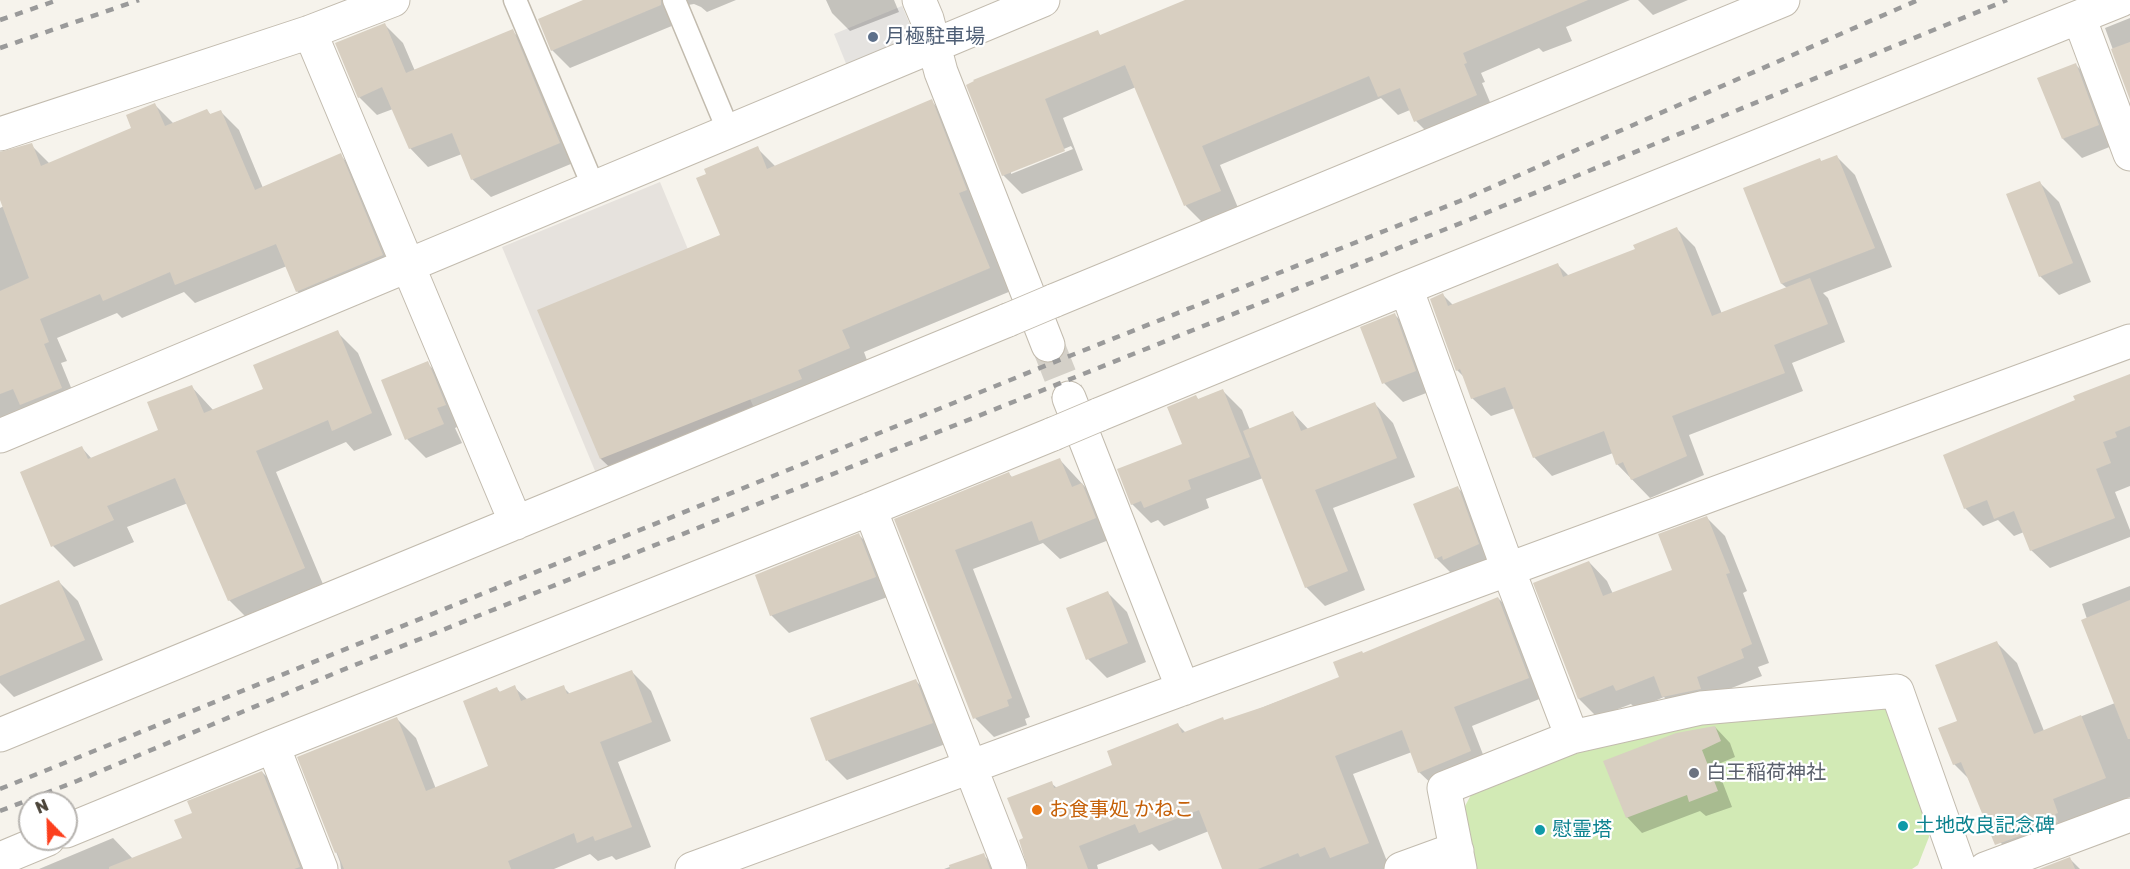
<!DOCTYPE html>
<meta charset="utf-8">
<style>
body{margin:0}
#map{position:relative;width:2130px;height:869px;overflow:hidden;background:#f6f3ec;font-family:"Golos Text",sans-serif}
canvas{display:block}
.north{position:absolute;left:18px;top:791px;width:60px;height:60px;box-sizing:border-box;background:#fff;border:2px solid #b7b4b0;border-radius:50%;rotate:337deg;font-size:16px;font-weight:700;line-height:24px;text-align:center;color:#4b4439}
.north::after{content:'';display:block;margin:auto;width:21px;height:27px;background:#fc3f1d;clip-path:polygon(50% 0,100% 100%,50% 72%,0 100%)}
</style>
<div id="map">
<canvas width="2130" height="869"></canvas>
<div class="north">N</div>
</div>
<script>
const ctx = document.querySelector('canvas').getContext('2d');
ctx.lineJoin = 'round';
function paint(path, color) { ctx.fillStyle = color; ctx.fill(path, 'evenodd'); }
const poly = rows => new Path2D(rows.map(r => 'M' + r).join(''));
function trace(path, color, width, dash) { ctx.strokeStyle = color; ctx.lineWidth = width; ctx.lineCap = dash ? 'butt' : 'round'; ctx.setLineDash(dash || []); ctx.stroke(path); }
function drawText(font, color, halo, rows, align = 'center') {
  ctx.font = font + ' "Golos Text","Noto Sans JP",sans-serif'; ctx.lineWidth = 4.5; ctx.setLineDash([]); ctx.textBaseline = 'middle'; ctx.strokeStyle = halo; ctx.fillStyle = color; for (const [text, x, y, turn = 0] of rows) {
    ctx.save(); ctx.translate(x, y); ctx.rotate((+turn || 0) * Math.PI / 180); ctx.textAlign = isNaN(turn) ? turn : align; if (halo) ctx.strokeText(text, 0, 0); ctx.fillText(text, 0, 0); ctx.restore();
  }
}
const industrial = poly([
 [660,182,756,413,598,478,502,247]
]);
const green = poly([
 [1885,708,1896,723,1927,812,1929,837,1918,865,1912,869,1473,869,1464,808,1472,793,1576,749,1703,719]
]);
const parking = poly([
 [902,6,913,32,910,40,847,66,834,34]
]);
const shadow = poly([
 [588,0,736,0,707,12,701,7,694,4,688,5,679,23,570,68,552,50],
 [826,0,894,0,899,12,850,31,832,13],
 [1189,0,1630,0,1566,27,1572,41,1543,52,1539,48,1481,73,1485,82,1482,83,1495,114,1435,140,1416,121,1410,110,1398,115,1381,98,1220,165,1239,210,1205,225,1186,206,1136,87,1063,118,1083,170,1022,194,1003,175,968,86,1097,32,1101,36],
 [1071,146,1073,149,1011,174,1011,171],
 [1638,0,1688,0,1653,15],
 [2130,18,2130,96,2105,28],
 [385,25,403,43,415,71,512,31,531,49,578,161,491,197,472,179,462,154,428,167,410,148,393,109,377,115,359,97],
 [2076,65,2095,84,2117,144,2082,158,2063,139],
 [931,101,954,124,1011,291,864,352,871,371,624,481,601,459,539,311,722,236,757,148,776,167],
 [155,105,173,123,207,111,211,115,220,111,239,130,263,188,340,155,359,174,401,274,315,310,297,291,287,266,195,303,184,292,122,318,117,313,57,338,67,361,61,363,79,407,0,437,0,208,4,206,0,196,0,158,31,145,50,164,133,129],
 [1837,157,1855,175,1892,267,1823,293,1828,298,1845,342,1792,363,1803,391,1689,435,1704,475,1650,498,1617,464,1613,453,1552,476,1534,457,1515,408,1491,416,1472,398,1464,377,1457,370,1443,295,1453,305,1558,265,1569,276,1637,250,1677,229,1695,247,1722,314,1787,288,1782,284,1745,188,1820,160,1822,162],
 [2040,183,2059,202,2091,282,2059,295,2040,276],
 [1395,315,1414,334,1434,390,1403,402,1384,383,1362,328],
 [337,332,358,353,392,435,354,451,346,442,276,472,325,589,250,621,229,600,188,503,127,527,134,542,74,567,53,546,82,448,92,459,160,431,191,386,214,411,265,390],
 [427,363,446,382,464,424,455,428,462,443,426,458,407,439],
 [2130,380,2130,486,2115,492,2130,530,2130,537,2050,568,2031,550,2024,532,2014,536,1998,520,1983,526,1965,508,2076,401],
 [1223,391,1242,410,1250,430,1293,413,1309,430,1375,404,1393,423,1415,477,1333,508,1365,590,1325,606,1306,587,1263,478,1206,499,1209,508,1164,526,1158,520,1151,523,1132,504,1183,445,1196,397,1199,400],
 [1060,460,1101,504,1114,538,1060,559,1043,543,973,569,1030,717,1025,719,1027,725,994,737,975,718,896,520,1009,474,1013,478],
 [1458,488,1477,507,1497,564,1455,577,1436,558],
 [1707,518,1725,536,1747,591,1743,593,1769,663,1758,667,1762,676,1714,695,1682,715,1664,697,1636,709,1631,704,1597,717,1579,699,1535,584,1589,562,1607,581,1613,594,1674,571],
 [859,535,877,553,893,595,789,633,771,615],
 [59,582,78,601,103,660,14,697,0,683,0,607],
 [2130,586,2130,797,2072,820,2011,853,1991,833,1970,780,1954,764,1959,722,1997,643,2017,663,2044,731,2115,703,2082,604],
 [1108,593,1127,612,1146,662,1107,678,1088,659],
 [1498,598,1517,617,1547,696,1472,726,1489,770,1438,790,1419,772,1412,752,1353,774,1390,869,1224,869,1209,831,1159,851,1152,844,1097,865,1098,869,1030,869,1025,839,1051,783,1057,788,1114,766,1178,725,1186,733,1225,722,1341,677,1363,654],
 [631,671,651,691,671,741,618,762,651,847,616,860,612,856,598,861,590,854,554,869,341,869,340,862,299,757,397,719,416,738,436,789,490,767,497,689,501,693,514,687,528,700,563,687,571,695],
 [916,681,935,700,951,742,847,780,828,761,812,719],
 [1715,727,1730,743,1735,757,1716,765,1732,807,1706,816,1700,811,1642,833,1627,817],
 [262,772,282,792,312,869,39,869,113,838,133,859,184,839,194,814],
 [983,855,998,869,944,869],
 [2070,859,2080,869,2043,869]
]);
const building = poly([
 [583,0,661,0,661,5,551,51,538,19],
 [1185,0,1588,0,1463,53,1467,63,1464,64,1477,95,1414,122,1400,88,1378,97,1369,76,1202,146,1221,191,1184,206,1125,65,1045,99,1065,151,1002,176,966,85,974,81,973,80,1098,30,1100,35],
 [385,23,406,73,513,29,560,143,471,180,452,133,409,149,382,87,358,98,335,43],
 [2130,42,2130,100,2111,49],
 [2076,63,2099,125,2062,139,2037,78],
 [932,99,967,190,959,193,990,268,842,330,850,348,798,370,802,379,600,459,537,310,720,235,696,178,706,174,704,169,758,146,767,169],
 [155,103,165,126,207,109,210,114,221,110,255,190,341,153,383,255,296,292,276,244,175,285,170,272,103,301,100,294,40,319,49,342,44,344,62,388,20,405,13,389,0,394,0,291,29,278,0,200,0,152,32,143,41,166,131,128,126,115],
 [1837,155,1875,248,1781,284,1743,188,1820,158,1821,161],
 [2040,181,2073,263,2039,277,2006,194],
 [1677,227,1712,316,1810,278,1828,324,1774,345,1785,373,1672,416,1687,456,1631,480,1623,462,1616,465,1604,431,1533,458,1505,387,1471,399,1460,369,1456,371,1430,299,1443,293,1448,306,1558,263,1563,277,1635,249,1633,245],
 [1395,313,1416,371,1382,384,1360,327],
 [338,330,372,413,332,431,328,420,256,451,305,568,228,601,175,478,107,506,114,520,51,547,20,472,82,446,88,459,158,430,147,402,192,385,204,413,263,389,253,365],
 [428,361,446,405,437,408,444,424,405,440,381,380],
 [2130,374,2130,426,2115,432,2117,437,2103,442,2111,463,2096,469,2115,518,2030,551,2014,511,1994,519,1987,500,1964,509,1943,455,2075,400,2073,396],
 [1223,389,1250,457,1188,480,1191,489,1144,508,1141,501,1131,505,1117,469,1182,444,1167,407,1196,395,1198,399],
 [1375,402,1397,458,1315,490,1348,571,1305,588,1243,431,1293,411,1301,431],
 [1060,458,1072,487,1082,483,1096,518,1039,541,1032,521,955,550,1012,698,1007,700,1009,706,973,719,894,519,1009,472,1011,477],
 [1458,486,1479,544,1443,560,1442,556,1435,559,1413,504],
 [1707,516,1730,573,1726,574,1752,644,1741,649,1744,658,1697,677,1701,689,1662,697,1654,676,1616,691,1613,685,1578,699,1533,583,1589,561,1603,596,1672,570,1658,534],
 [859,533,876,577,770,616,755,575],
 [59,580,85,640,0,676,0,605],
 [1108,591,1128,643,1086,660,1066,608],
 [1498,597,1529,678,1454,707,1471,751,1418,773,1402,730,1335,756,1369,843,1330,858,1325,847,1300,857,1298,853,1258,869,1222,869,1199,810,1139,833,1135,824,1079,846,1088,869,1028,869,1019,840,1023,838,1007,798,1052,781,1054,788,1112,765,1107,751,1178,723,1182,733,1223,717,1224,720,1263,707,1339,677,1333,662,1362,651,1363,653],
 [2130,600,2130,739,2128,739,2081,620],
 [1997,641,2034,734,2081,715,2106,778,2053,799,2058,813,2055,814,2058,822,1995,845,1961,762,1953,765,1938,728,1957,721,1935,665],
 [632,670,652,722,600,742,632,827,595,841,593,836,577,843,574,833,508,861,511,869,344,869,337,852,335,853,297,757,397,717,426,791,488,766,463,701,497,687,499,692,515,685,521,701,564,685,567,694],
 [916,679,933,723,826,761,810,718],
 [1715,726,1721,741,1702,750,1718,791,1689,802,1687,795,1626,818,1603,761,1676,733],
 [262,771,300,867,294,869,109,869,109,867,182,838,174,820,192,813,187,801],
 [984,853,990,869,950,869,949,865],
 [2070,857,2075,869,2039,869]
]);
const minorTunnel = poly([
 [1048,345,1069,398]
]);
const service = poly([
 [515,0,594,188],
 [674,0,729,132]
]);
const minor = poly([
 [919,0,927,19,941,72,1048,345],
 [2079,17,2130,154],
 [310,32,516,523],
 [0,134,310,32,393,0],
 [1406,288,1508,569,1572,737],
 [1053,301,1783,0],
 [1069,398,1183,689],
 [1098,415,1406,288,2121,0],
 [0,436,1043,0],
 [870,509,1010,869],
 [0,735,1008,320],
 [273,746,321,869],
 [66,831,273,746,870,509,1053,434],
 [0,859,48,839],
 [692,869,2130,341],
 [1401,869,1445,853,1457,851],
 [1460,869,1444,788,1572,737,1701,708,1897,691,1960,869],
 [1985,869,2130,815]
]);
const rail = poly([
 [0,20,58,0],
 [0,48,139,0],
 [0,789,1072,355,1460,201,1918,0],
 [0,811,77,781,340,671,1471,219,2007,0]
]);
const minorBridge = poly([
 [1008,320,1053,301],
 [1053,434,1098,415]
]);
const markers = [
 [873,37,6,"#5c6f8a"],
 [1694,773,6,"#6b7280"],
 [1037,810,6,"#e8710a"],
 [1903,826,6,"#0f9aa8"],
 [1540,830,6,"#0f9aa8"]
];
const serviceNames = [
 ["月極駐車場",885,37]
];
const worshipNames = [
 ["白王稲荷神社",1706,773]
];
const foodNames = [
 ["お食事処 かねこ",1049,810]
];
const cultureNames = [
 ["土地改良記念碑",1915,826],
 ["慰霊塔",1552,830]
];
paint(industrial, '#e6e2dd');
paint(green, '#d2eab5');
paint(parking, '#e5e3e0');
paint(shadow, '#0003');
paint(building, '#d8cfc1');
trace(minorTunnel, '#d4d0c8', 33, [33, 16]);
trace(service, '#c2bbae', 25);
trace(minor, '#c2bbae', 35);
trace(service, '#fff', 22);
trace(minor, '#fff', 33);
trace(rail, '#9a9a9a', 4.5, [8, 8]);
trace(minorBridge, '#c2bbae', 35, []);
trace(minorBridge, '#fff', 33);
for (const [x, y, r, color] of markers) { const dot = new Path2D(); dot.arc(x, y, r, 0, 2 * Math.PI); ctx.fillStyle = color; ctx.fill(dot); trace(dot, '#fff', 2); }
drawText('20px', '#4e5e75', '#fff', serviceNames, 'left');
drawText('20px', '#5b616d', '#fff', worshipNames, 'left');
drawText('20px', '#c56008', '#fff', foodNames, 'left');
drawText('20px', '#0d838f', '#fff', cultureNames, 'left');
</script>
